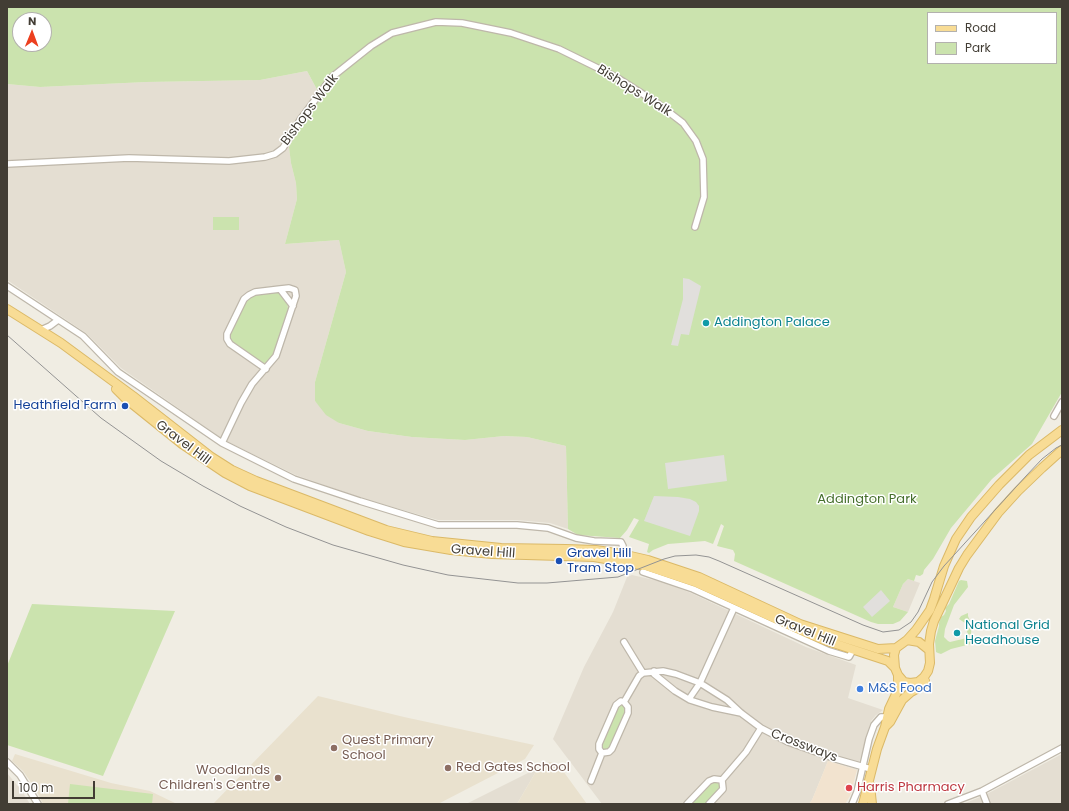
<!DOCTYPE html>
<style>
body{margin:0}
#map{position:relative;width:1069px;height:811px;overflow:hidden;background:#f0ede3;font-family:Poppins,sans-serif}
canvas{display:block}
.frame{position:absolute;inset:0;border:8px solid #423d34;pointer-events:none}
.legend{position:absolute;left:927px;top:12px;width:130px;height:52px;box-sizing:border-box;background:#fff;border:1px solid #b3b1ae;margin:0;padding:5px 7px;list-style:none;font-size:12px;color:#423d34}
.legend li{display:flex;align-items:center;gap:8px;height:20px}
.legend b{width:20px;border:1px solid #b3b1ae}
.north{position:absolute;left:12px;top:12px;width:40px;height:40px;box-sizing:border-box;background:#fff;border:1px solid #b3b1ae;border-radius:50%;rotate:1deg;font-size:11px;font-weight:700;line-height:16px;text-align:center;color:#423d34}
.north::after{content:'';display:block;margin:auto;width:14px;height:18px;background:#ec3f1f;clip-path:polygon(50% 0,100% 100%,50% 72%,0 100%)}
.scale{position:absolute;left:12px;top:781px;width:83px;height:18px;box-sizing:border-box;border:2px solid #423d34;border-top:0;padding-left:5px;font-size:12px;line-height:14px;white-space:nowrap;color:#423d34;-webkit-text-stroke:3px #fff;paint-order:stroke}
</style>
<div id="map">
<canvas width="1069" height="811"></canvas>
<div class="frame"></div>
<ul class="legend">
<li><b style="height:5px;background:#f8dc95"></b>Road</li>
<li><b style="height:11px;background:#cbe3ae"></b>Park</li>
</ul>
<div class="north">N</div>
<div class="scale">100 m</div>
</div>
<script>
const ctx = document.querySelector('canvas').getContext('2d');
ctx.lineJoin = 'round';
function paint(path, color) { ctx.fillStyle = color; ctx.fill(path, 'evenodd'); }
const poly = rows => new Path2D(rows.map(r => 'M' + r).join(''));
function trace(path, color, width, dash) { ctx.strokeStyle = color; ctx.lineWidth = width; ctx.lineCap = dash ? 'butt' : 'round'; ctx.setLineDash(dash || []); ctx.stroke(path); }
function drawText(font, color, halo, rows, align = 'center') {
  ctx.font = font + ' Poppins,sans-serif'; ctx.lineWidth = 3; ctx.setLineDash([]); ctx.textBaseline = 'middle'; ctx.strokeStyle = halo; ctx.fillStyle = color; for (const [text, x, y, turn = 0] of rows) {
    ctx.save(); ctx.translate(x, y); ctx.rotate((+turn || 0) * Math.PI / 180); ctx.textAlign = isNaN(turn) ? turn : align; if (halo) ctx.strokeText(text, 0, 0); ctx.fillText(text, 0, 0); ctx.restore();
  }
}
const residential = poly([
 [307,71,321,97,302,123,289,147,291,163,296,183,297,199,285,244,339,240,346,272,315,382,315,401,339,423,368,431,412,437,465,440,504,436,527,437,566,446,568,529,550,523,517,520,438,520,361,498,296,475,224,440,121,368,86,333,7,280,7,84,40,87,146,82,260,80],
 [632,575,663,582,691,593,806,647,856,665,848,698,883,710,876,715,871,721,857,770,828,761,812,800,809,804,602,804,553,739,584,667,613,612,627,577],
 [908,579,920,583,908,612,893,607,903,584],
 [1062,754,1062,804,963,804,985,795],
 [538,768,517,804,466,804],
 [7,773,22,791,30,804,7,804]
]);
const commercial = poly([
 [828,761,857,770,850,796,845,804,809,804,812,800]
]);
const education = poly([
 [318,696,404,717,534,745,525,759,438,804,213,804],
 [15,754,111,783,150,791,177,804,43,804,35,788,23,771,12,761],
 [550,762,558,764,587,804,517,804,538,768]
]);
const green = poly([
 [7,7,1062,7,1062,392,1032,444,992,479,951,528,933,559,924,570,923,574,920,576,916,575,914,581,908,579,903,584,893,607,908,612,900,621,893,624,878,624,871,622,734,561,735,554,733,550,717,546,724,526,721,524,713,544,705,541,668,544,653,550,649,553,647,552,649,544,629,537,639,520,634,518,627,530,620,538,578,535,568,529,566,446,527,437,504,436,465,440,412,437,368,431,339,423,326,415,315,401,315,382,346,272,339,240,285,244,297,199,296,183,291,163,289,147,302,123,321,97,307,71,260,80,146,82,40,87,7,84],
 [928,13,1056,13,1056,63,928,63],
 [20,20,44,20,44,44,20,44],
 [213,217,239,217,239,230,213,230],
 [274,292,278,292,281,295,287,302,288,309,275,351,268,362,264,363,259,362,231,341,229,334,246,301,250,297,255,295],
 [961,580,967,581,968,587,954,605,945,629,944,637,948,641,950,642,971,637,971,634,968,635,965,623,959,619,961,616,968,613,968,616,972,626,971,633,972,638,971,644,951,649,941,654,938,653,936,652,935,641,939,626,939,623,941,617,944,615,946,611,945,608,949,604,959,581],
 [32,604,175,611,103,776,7,745,7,666],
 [621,704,624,704,627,710,609,750,604,751,602,747,605,738,617,709],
 [716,782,719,782,721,785,719,791,706,804,690,804,711,784],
 [70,784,153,794,152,804,68,804]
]);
const parking = poly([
 [683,278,689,279,701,286,689,335,681,334,678,346,671,345,683,299],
 [724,455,727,481,668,489,665,463],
 [654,496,678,497,690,499,696,502,699,506,699,511,690,536,644,521],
 [881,590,890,601,872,617,863,607]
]);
const street = poly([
 [7,164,129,158,229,161,265,157,275,154,283,148,300,120,332,77,371,46,392,33,436,22,462,23,511,33,559,49,616,77,657,103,683,123,696,141,703,159,704,197,695,227],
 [7,286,83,336,118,372,222,443,294,479,360,501,438,525,517,525,548,528,576,538,594,541,621,542,623,546,622,554],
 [41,330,50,326,58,320],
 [266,369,230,344,227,339,227,334,244,299,249,295,255,292,280,289,293,306],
 [1054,416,1062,402],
 [222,443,241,403,252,384,276,356,296,296,295,290,289,288,280,289],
 [643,572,693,589,829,651,849,657,853,650],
 [624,642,643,673],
 [654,671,654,674,675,691,690,700,712,707,741,713],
 [689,699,700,683,734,608],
 [624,702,628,707,628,713,612,749,609,752,602,753,599,749,599,744,616,705,621,701,624,702,639,676,643,673,663,671,676,674,700,683,727,700,741,713,761,728,788,742,836,759,871,769],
 [7,762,20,775,38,804],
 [722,780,746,752,761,728],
 [591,781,602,753],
 [982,791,987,804],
 [687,804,709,781,714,779,722,780],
 [709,804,723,789,722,780],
 [852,804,857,792,869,739,874,725,881,717,887,717],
 [948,804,982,791,1062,748]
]);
const primary = poly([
 [7,309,61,343,133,396,210,456,232,470,256,481,386,530,432,541,501,548,566,549,596,550,622,554,648,560,699,577,800,624,878,649,896,648],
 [116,389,126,399,182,444,225,473,250,486,369,531,404,542,451,550,492,554,594,557,646,566,697,583,798,629,824,640,888,661,895,668],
 [1062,430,1029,455,999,485,971,517,956,539,944,566,934,599,930,610,916,630,907,640,896,648,894,655,895,668,898,675,904,682,910,683,918,682,924,677,928,671,930,663,929,644,931,631,934,621,959,568,967,555,998,513,1018,491,1042,468,1062,450],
 [907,640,919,642,929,650],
 [885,727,890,722,902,700,911,692,922,686,925,681],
 [870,785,872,804],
 [863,804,877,749,885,727,889,709,897,692,898,683,898,675]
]);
const tram = poly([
 [7,335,101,418,161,461,203,486,240,506,286,527,333,545,403,565,448,575,518,583,547,583,618,577,664,559,675,556,696,555,709,557,719,561,863,625,883,632,899,630,911,622,918,612,932,582,944,566,1026,476,1042,459,1056,448,1062,445]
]);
const markers = [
 [706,323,4,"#0f9aa8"],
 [125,406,4,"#1a4fb4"],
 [559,561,4,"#1a4fb4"],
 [957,633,4,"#0f9aa8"],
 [860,689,4,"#3f7fe0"],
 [334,748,4,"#8d6e63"],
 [448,768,4,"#8d6e63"],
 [278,778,4,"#8d6e63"],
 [849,788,4,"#e0444e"]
];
const streetNames = [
 ["Bishops Walk",634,91,32],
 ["Bishops Walk",310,110,-53],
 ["Gravel Hill",183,443,37],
 ["Gravel Hill",483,552,4],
 ["Gravel Hill",805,631,22],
 ["Crossways",804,746,21]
];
const cultureNames = [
 ["Addington Palace",714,323],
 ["National Grid",965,626],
 ["Headhouse",965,641]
];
const transitNames = [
 ["Heathfield Farm",117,406],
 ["Gravel Hill",567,554,"left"],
 ["Tram Stop",567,569,"left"]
];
const parkNames = [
 ["Addington Park",867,500]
];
const shopNames = [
 ["M&S Food",868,689]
];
const educationNames = [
 ["Quest Primary",342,741],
 ["School",342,756],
 ["Red Gates School",456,768],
 ["Woodlands",270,771,"right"],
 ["Children's Centre",270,786,"right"]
];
const healthNames = [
 ["Harris Pharmacy",857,788]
];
paint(residential, '#e4ded2');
paint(commercial, '#f2e3cf');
paint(education, '#e9e1ce');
paint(green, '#cbe3ae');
paint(parking, '#e1dfdc');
trace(street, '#beb7aa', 8);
trace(primary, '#dbb967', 10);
trace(street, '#fff', 5.5);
trace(primary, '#f8dc95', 8);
trace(tram, '#939393', 1);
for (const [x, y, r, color] of markers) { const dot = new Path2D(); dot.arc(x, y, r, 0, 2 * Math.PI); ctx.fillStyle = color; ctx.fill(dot); trace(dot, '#fff', 1.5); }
drawText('13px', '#423d34', '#fff', streetNames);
drawText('13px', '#0d838f', '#fff', cultureNames, 'left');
drawText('13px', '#164399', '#fff', transitNames, 'right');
drawText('13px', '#456f2c', '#fff', parkNames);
drawText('13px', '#366cbe', '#fff', shopNames, 'left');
drawText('13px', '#785e54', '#fff', educationNames, 'left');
drawText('13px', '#be3a42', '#fff', healthNames, 'left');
</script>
